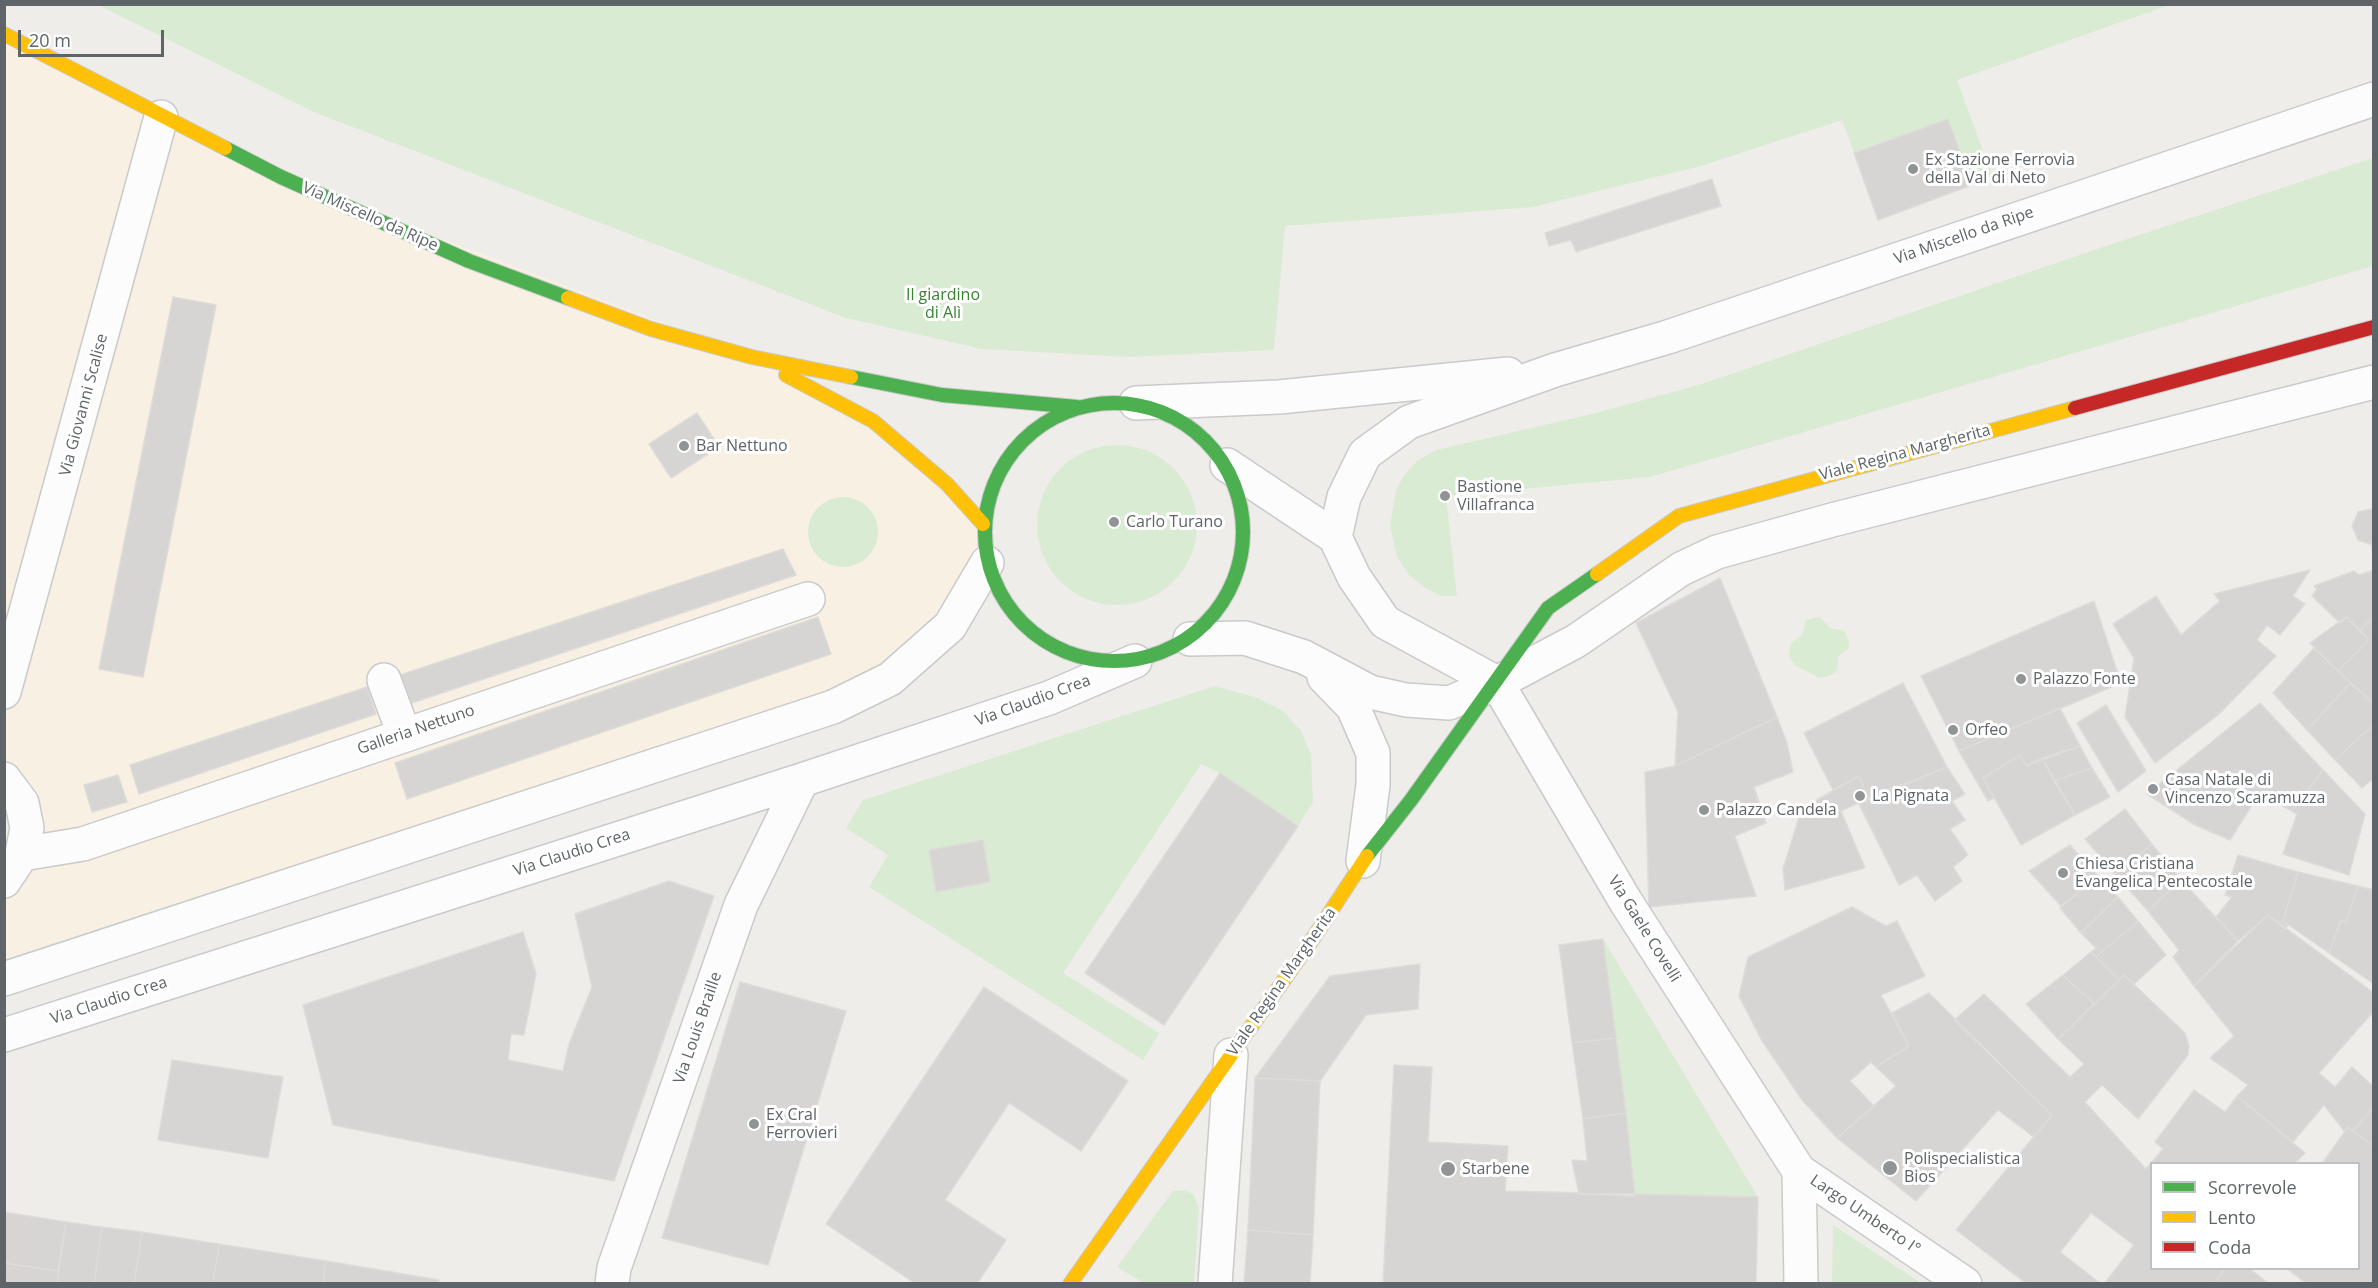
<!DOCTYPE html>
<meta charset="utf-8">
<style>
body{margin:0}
#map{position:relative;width:2378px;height:1288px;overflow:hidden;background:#efede9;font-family:"Open Sans",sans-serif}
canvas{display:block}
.frame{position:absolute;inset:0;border:6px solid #5e6468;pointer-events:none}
.legend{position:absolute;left:2150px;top:1162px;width:210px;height:108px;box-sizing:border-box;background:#fff;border:2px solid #bfc1c3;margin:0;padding:8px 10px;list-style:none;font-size:18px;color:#5e6468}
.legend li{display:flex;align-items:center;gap:12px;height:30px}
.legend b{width:30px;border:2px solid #bfc1c3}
.scale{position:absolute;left:18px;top:30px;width:146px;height:27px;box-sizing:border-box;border:3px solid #5e6468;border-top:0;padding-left:8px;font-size:18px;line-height:21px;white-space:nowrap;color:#5e6468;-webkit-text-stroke:4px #fff;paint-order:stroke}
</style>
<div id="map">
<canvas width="2378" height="1288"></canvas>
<div class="frame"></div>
<ul class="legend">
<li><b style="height:8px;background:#4caf50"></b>Scorrevole</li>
<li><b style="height:8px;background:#ffc107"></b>Lento</li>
<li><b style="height:8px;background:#c62828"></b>Coda</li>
</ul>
<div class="scale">20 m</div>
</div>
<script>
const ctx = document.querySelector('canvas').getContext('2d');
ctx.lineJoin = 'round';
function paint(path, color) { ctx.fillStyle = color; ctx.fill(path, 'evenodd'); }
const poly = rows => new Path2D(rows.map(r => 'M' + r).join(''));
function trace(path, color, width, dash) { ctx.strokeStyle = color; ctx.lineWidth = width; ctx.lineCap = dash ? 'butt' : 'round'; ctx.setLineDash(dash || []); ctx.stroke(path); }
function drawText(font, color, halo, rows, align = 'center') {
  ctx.font = font + ' "Open Sans",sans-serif'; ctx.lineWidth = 6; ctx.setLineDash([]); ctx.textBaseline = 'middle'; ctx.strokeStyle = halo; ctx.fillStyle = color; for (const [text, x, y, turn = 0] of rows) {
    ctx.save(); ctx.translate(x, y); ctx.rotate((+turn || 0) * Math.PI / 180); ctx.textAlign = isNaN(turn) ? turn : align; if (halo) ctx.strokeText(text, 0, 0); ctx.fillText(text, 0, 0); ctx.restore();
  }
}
const commercial = poly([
 [4,34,281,177,752,357,873,421,983,524,987,563,890,679,5,979,5,881,22,854,4,779]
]);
const green = poly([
 [98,5,2169,5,1957,80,1993,178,1972,185,1948,119,1854,153,1842,120,1701,166,1533,207,1285,226,1274,350,1128,357,982,349,846,318,314,112],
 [2373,158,2373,266,1650,477,1446,496,1457,596,1442,596,1425,588,1409,575,1397,557,1390,526,1396,490,1404,475,1417,461,1436,450,1596,413,1702,384,2103,247],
 '1037 525a80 80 0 1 1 160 0a80 80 0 1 1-160 0Z',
 '808 532a35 35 0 1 1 70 0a35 35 0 1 1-70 0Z',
 [1820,617,1830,628,1845,631,1849,642,1849,648,1838,657,1837,670,1832,675,1820,678,1796,666,1789,657,1791,643,1802,635,1806,620],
 [1215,686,1255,697,1283,711,1301,731,1311,754,1313,802,1298,826,1220,773,1201,764,1063,973,1159,1033,1143,1060,869,887,888,855,846,828,863,800],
 [1603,939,1758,1197,1635,1196],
 [1186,1190,1194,1195,1199,1208,1194,1283,1144,1283,1117,1267,1173,1191],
 [1833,1225,1921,1283,1832,1283]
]);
const building = poly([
 [1948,119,1972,185,1878,220,1854,153,1948,119],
 [1712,179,1721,206,1576,252,1571,240,1549,246,1545,233,1712,179],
 [173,297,216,305,143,677,99,669,173,297],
 [697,413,719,447,671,478,649,444,697,413],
 [2371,509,2374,510,2372,551,2372,545,2358,540,2352,526,2358,512,2371,509],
 [783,549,796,575,412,703,400,675,783,549],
 [2310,570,2293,596,2305,604,2280,635,2267,625,2257,640,2276,656,2218,715,2155,763,2125,717,2134,658,2113,624,2156,596,2181,635,2220,601,2214,594,2310,570],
 [2374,570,2374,617,2360,630,2346,617,2340,623,2312,596,2317,589,2314,586,2354,571,2359,575,2374,570],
 [1720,578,1777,717,1675,766,1678,712,1636,623,1720,578],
 [2094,601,2121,683,1959,751,1921,676,2094,601],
 [818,617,831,654,407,799,395,763,818,617],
 [2346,617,2369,640,2338,671,2310,643,2346,617],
 [2374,617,2374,704,2338,671,2369,640,2360,630,2374,617],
 [2314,648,2350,683,2307,730,2273,693,2314,648],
 [1903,683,1947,767,1869,798,1859,776,1833,790,1804,733,1903,683],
 [2350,683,2374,704,2374,724,2335,760,2307,730,2350,683],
 [367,687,376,714,139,794,130,765,367,687],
 [2260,703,2323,770,2292,811,2259,794,2230,840,2195,825,2147,794,2260,703],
 [2106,705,2146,771,2118,792,2077,723,2106,705],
 [2060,708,2080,746,2026,766,2020,755,1983,778,1994,798,1988,801,1959,751,2060,708],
 [1777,717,1787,743,1793,772,1754,787,1766,823,1735,836,1756,896,1649,907,1645,772,1675,766,1777,717],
 [2374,724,2374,778,2362,788,2335,760,2374,724],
 [2080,746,2092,768,2054,781,2042,758,2080,746],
 [2020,755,2026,766,2042,758,2075,815,2021,845,1983,778,2020,755],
 [1947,767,1965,794,1952,801,1965,820,1950,829,1968,855,1953,867,1962,881,1935,901,1917,875,1899,885,1859,804,1947,767],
 [2092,768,2110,797,2075,815,2054,781,2092,768],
 [2323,770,2365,814,2349,875,2283,854,2297,814,2292,811,2323,770],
 [1220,773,1298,826,1164,1025,1085,973,1220,773],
 [118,775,127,802,92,812,84,785,118,775],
 [1859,776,1869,798,1841,811,1865,868,1785,890,1783,869,1799,817,1816,809,1813,802,1859,776],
 [2125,809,2152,844,2115,874,2085,839,2125,809],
 [983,840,990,882,936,892,929,850,983,840],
 [2152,844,2181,880,2148,911,2115,874,2152,844],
 [2070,845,2098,876,2061,906,2029,871,2070,845],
 [2238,855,2298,872,2283,921,2288,925,2285,929,2268,915,2238,941,2216,917,2232,897,2225,895,2238,855],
 [2298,872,2358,886,2346,922,2341,920,2329,953,2283,921,2298,872],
 [2098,876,2118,897,2081,933,2060,908,2098,876],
 [2181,880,2238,941,2194,986,2173,957,2179,950,2148,911,2181,880],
 [669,881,714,896,614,1181,333,1125,303,1005,523,932,536,974,524,1035,511,1034,508,1060,563,1071,569,1044,592,987,575,914,669,881],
 [2358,886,2374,890,2374,984,2329,953,2341,920,2346,922,2358,886],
 [2118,897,2138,921,2096,957,2091,952,2096,948,2081,933,2118,897],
 [1852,907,1886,926,1897,921,1925,976,1881,995,1909,1046,1876,1067,1871,1062,1850,1081,1874,1106,1837,1138,1802,1100,1762,1041,1739,996,1748,957,1852,907],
 [2268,915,2374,993,2374,1011,2319,1073,2335,1087,2352,1067,2373,1086,2374,1107,2353,1131,2348,1127,2345,1132,2324,1105,2293,1142,2237,1096,2248,1085,2210,1058,2234,1036,2194,986,2268,915],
 [2138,921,2166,955,2134,984,2124,975,2119,980,2096,957,2138,921],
 [1603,939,1616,1038,1572,1043,1559,945,1603,939],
 [2091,952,2119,980,2094,1004,2063,975,2091,952],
 [1420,964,1418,1009,1366,1015,1320,1081,1255,1078,1330,976,1420,964],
 [2063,975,2094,1004,2058,1039,2026,1004,2063,975],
 [2124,975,2185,1033,2189,1046,2188,1055,2138,1119,2102,1085,2085,1102,2146,1169,2163,1149,2155,1142,2194,1090,2225,1112,2237,1096,2305,1153,2294,1164,2152,1164,2152,1268,2225,1268,2214,1284,2104,1284,2134,1245,2091,1213,2060,1252,2101,1284,2027,1284,1956,1230,2052,1115,1954,1020,1984,994,2070,1077,2084,1064,2058,1039,2124,975],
 [740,982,846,1011,768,1265,662,1238,740,982],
 [984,987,1128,1081,1081,1151,1009,1103,945,1200,1006,1240,977,1284,916,1284,826,1224,984,987],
 [1929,993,2052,1115,2034,1137,1998,1110,1916,1201,1837,1138,1896,1086,1876,1067,1909,1046,1892,1013,1929,993],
 [1616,1038,1626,1113,1583,1119,1572,1043,1616,1038],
 [172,1060,283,1077,268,1158,158,1140,172,1060],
 [1394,1065,1432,1067,1428,1142,1508,1146,1505,1191,1758,1197,1756,1284,1383,1284,1394,1065],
 [1255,1078,1320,1081,1313,1235,1248,1230,1255,1078],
 [2374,1107,2374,1147,2353,1131,2374,1107],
 [1626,1113,1635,1196,1579,1194,1572,1160,1587,1161,1583,1119,1626,1113],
 [2348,1127,2374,1147,2374,1284,2307,1284,2286,1268,2358,1268,2358,1164,2322,1164,2348,1127],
 [4,1212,66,1222,58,1271,4,1263,4,1212],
 [66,1222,102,1227,94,1284,57,1284,66,1222],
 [102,1227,142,1232,134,1284,94,1284,102,1227],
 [1248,1230,1313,1235,1310,1284,1244,1284,1248,1230],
 [142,1232,219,1244,213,1284,134,1284,142,1232],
 [219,1244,326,1261,323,1284,213,1284,219,1244],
 [326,1261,439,1280,438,1284,323,1284,326,1261],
 [4,1263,58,1271,57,1284,4,1284,4,1263],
 [2225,1268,2249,1268,2269,1284,2214,1284,2225,1268]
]);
const street = poly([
 [1136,403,1279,397,1508,374],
 [1227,465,1335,537,1354,577,1385,622,1497,683],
 [1335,537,1344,497,1365,454,1409,422,1555,370,1668,337,2374,99],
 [1190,639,1245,638,1304,657,1370,692,1406,700,1449,703,1497,683,1576,641,1681,569,1717,552,1832,520,2374,382],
 [1324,677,1353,707,1373,753,1373,785,1363,861],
 [384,680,404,734],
 [1497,683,1626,902,1799,1171,1965,1284],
 [4,692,161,117],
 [4,779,22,803,27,828,22,854,4,881],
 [22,854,83,844,808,599],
 [4,979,833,707,890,679,950,626,987,563],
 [4,1035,802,780,1049,698,1135,661],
 [1799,1171,1801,1284],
 [612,1284,614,1268,741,905,802,780],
 [1215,1284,1231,1055]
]);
const fast = poly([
 [225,148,281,177,469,261,568,298],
 [851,377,942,395,1077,407],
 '985 532a129 129 0 1 1 258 0a129 129 0 1 1-258 0Z',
 [1367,856,1411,800,1548,608,1597,574]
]);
const slow = poly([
 [4,34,225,148],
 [568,298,651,329,752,357,851,377],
 [786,375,873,421,947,484,983,524],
 [1597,574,1679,516,2075,408],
 [1070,1284,1310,943,1367,856]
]);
const jam = poly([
 [2075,408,2374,327]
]);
const markers = [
 [1913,169,6,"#919495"],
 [684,446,6,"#919495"],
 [1445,496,6,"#919495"],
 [1114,522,6,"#919495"],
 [2021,679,6,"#919495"],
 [1953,730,6,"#919495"],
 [2153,789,6,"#919495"],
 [1860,796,6,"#919495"],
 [1704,810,6,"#919495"],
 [2063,873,6,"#919495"],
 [754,1124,6,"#919495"],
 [1890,1168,8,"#919495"],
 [1448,1169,8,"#919495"]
];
const poiNames = [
 ["Ex Stazione Ferrovia",1925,160],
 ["della Val di Neto",1925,178],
 ["Bar Nettuno",696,446],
 ["Bastione",1457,487],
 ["Villafranca",1457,505],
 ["Carlo Turano",1126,522],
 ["Palazzo Fonte",2033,679],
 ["Orfeo",1965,730],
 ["Casa Natale di",2165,780],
 ["Vincenzo Scaramuzza",2165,798],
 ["La Pignata",1872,796],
 ["Palazzo Candela",1716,810],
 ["Chiesa Cristiana",2075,864],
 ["Evangelica Pentecostale",2075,882],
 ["Ex Cral",766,1115],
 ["Ferrovieri",766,1133],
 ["Polispecialistica",1904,1159],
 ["Bios",1904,1177],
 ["Starbene",1462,1169]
];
const streetNames = [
 ["Via Miscello da Ripe",370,217,24],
 ["Via Miscello da Ripe",1964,236,-19],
 ["Via Giovanni Scalise",84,405,-75],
 ["Viale Regina Margherita",1905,453,-15],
 ["Via Claudio Crea",1033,701,-20],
 ["Galleria Nettuno",416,730,-19],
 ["Via Claudio Crea",572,853,-18],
 ["Via Gaele Covelli",1644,929,58],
 ["Viale Regina Margherita",1282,982,-55],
 ["Via Claudio Crea",109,1001,-18],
 ["Via Louis Braille",698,1028,-71],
 ["Largo Umberto I°",1865,1215,34]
];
const parkNames = [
 ["Il giardino",943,295],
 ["di Alì",943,313]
];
paint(commercial, '#f8f0e3');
paint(green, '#daebd4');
paint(building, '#d6d5d3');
trace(building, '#dedcd8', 1.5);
trace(street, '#cacaca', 36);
trace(fast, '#cbcbcb', 16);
trace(slow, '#cbcbcb', 16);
trace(jam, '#cbcbcb', 16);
trace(street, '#fdfcfc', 33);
trace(fast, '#4caf50', 14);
trace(slow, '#ffc107', 14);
trace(jam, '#c62828', 14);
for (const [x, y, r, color] of markers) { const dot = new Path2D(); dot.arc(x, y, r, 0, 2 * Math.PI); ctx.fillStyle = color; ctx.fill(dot); trace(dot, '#fff', 2); }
drawText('16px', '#5e6468', '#fff', poiNames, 'left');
drawText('16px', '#5e6468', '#fff', streetNames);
drawText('16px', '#388332', '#fff', parkNames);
</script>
